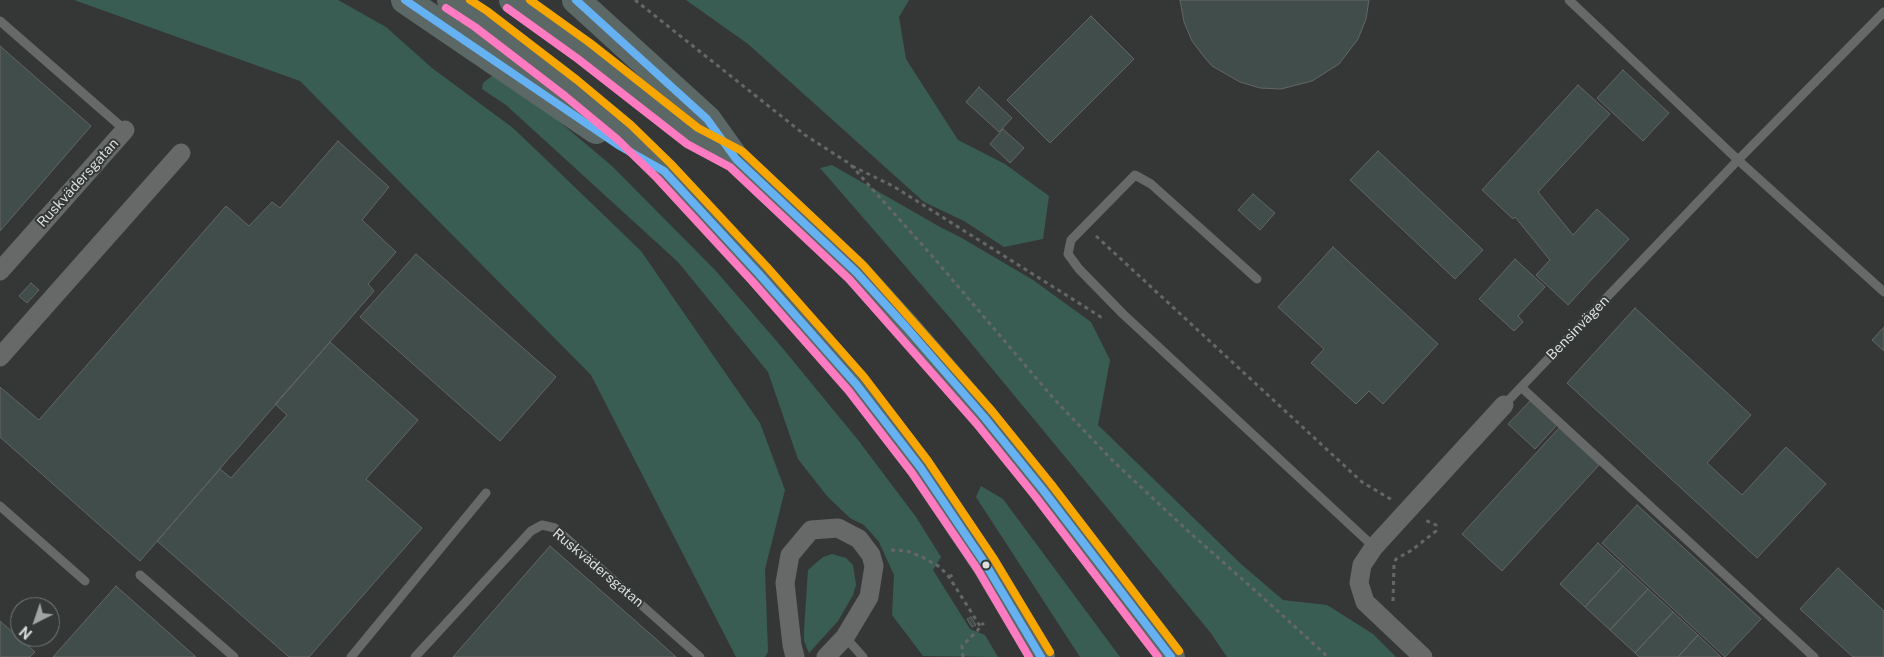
<!DOCTYPE html>
<meta charset="utf-8">
<style>
body{margin:0}
#map{position:relative;width:1884px;height:657px;overflow:hidden;background:#353736;font-family:"Public Sans",sans-serif}
canvas{display:block}
.north{position:absolute;left:10px;top:597px;width:50px;height:50px;box-sizing:border-box;background:#343837;border:1px solid #787b7a;border-radius:50%;rotate:221deg;font-size:14px;font-weight:700;line-height:20px;text-align:center;color:#dddfdf}
.north::after{content:'';display:block;margin:auto;width:18px;height:22px;background:#a2a4a4;clip-path:polygon(50% 0,100% 100%,50% 72%,0 100%)}
</style>
<div id="map">
<canvas width="1884" height="657"></canvas>
<div class="north">N</div>
</div>
<script>
const ctx = document.querySelector('canvas').getContext('2d');
ctx.lineJoin = 'round';
function paint(path, color) { ctx.fillStyle = color; ctx.fill(path, 'evenodd'); }
const poly = rows => new Path2D(rows.map(r => 'M' + r).join(''));
function trace(path, color, width, dash) { ctx.strokeStyle = color; ctx.lineWidth = width; ctx.lineCap = dash ? 'butt' : 'round'; ctx.setLineDash(dash || []); ctx.stroke(path); }
function drawText(font, color, halo, rows, align = 'center') {
  ctx.font = font + ' "Public Sans",sans-serif'; ctx.lineWidth = 4; ctx.setLineDash([]); ctx.textBaseline = 'middle'; ctx.strokeStyle = halo; ctx.fillStyle = color; for (const [text, x, y, turn = 0] of rows) {
    ctx.save(); ctx.translate(x, y); ctx.rotate((+turn || 0) * Math.PI / 180); ctx.textAlign = isNaN(turn) ? turn : align; if (halo) ctx.strokeText(text, 0, 0); ctx.fillText(text, 0, 0); ctx.restore();
  }
}
const green = poly([
 [74,0,338,0,386,27,432,68,513,128,558,171,641,251,760,423,785,490,765,569,768,652,765,657,736,657,591,375,300,81],
 [686,0,909,0,899,17,906,59,958,140,1005,164,1049,196,1043,239,1004,247,964,221,924,202,748,44],
 [497,72,517,86,612,166,715,270,780,345,858,440,916,517,941,557,933,570,970,629,985,635,998,657,923,656,892,615,894,575,879,542,864,525,850,518,827,496,798,459,768,372,678,262,506,105,482,89,483,83],
 [832,165,940,227,960,237,1033,280,1091,322,1110,360,1098,425,1241,564,1283,600,1327,605,1373,634,1396,657,1227,657,1210,632,951,319,820,168],
 [981,486,1003,499,1120,657,1080,657,976,497],
 [832,554,846,558,853,565,856,585,853,595,838,621,809,653,804,641,804,631,808,570,823,557]
]);
const building = poly([
 [1180,0,1369,0,1366,19,1358,39,1339,64,1312,81,1281,89,1260,88,1240,82,1212,66,1205,58,1192,41,1184,22,1180,0],
 [1091,16,1134,59,1050,143,1007,100,1091,16],
 [0,46,91,126,0,231,0,46],
 [1623,70,1669,113,1643,141,1597,98,1623,70],
 [1578,85,1610,114,1538,192,1573,235,1597,209,1629,239,1568,305,1536,275,1550,260,1515,217,1513,219,1482,190,1578,85],
 [979,87,1012,118,999,132,966,102,979,87],
 [1003,129,1024,148,1010,163,990,144,1003,129],
 [338,141,389,187,362,220,396,252,368,284,374,291,140,561,0,437,0,387,39,420,226,206,249,226,272,202,280,208,338,141],
 [1378,151,1483,250,1455,279,1350,180,1378,151],
 [1253,194,1275,213,1260,230,1238,210,1253,194],
 [1333,247,1438,344,1383,404,1369,391,1356,404,1311,363,1324,349,1278,307,1333,247],
 [416,254,556,377,500,441,360,317,416,254],
 [1515,259,1545,287,1518,316,1523,322,1514,331,1479,299,1515,259],
 [31,283,39,290,27,303,19,296,31,283],
 [1635,308,1751,415,1707,463,1742,495,1786,447,1826,484,1757,558,1567,383,1635,308],
 [1884,327,1884,351,1872,340,1884,327],
 [330,342,418,420,366,479,422,528,309,657,289,657,157,541,220,469,231,478,287,415,275,404,330,342],
 [1531,400,1557,425,1535,449,1508,424,1531,400],
 [1559,428,1599,465,1502,571,1462,534,1559,428],
 [1637,505,1761,619,1725,657,1602,543,1637,505],
 [1598,543,1623,566,1585,607,1560,584,1598,543],
 [550,546,656,639,676,657,453,657,550,546],
 [1623,566,1648,589,1610,630,1585,607,1623,566],
 [1838,568,1884,611,1884,657,1853,657,1800,609,1838,568],
 [116,586,196,657,53,657,116,586],
 [1648,589,1673,612,1635,653,1610,630,1648,589],
 [1673,612,1698,635,1678,657,1639,657,1635,653,1673,612],
 [971,617,976,625,972,627,967,619,971,617],
 [0,621,35,652,30,657,0,657,0,621],
 [1698,635,1721,657,1678,657,1698,635]
]);
const path = poly([
 [635,0,805,135,850,164,933,257,1054,399,1114,462,1188,531,1269,603,1328,657],
 [852,166,893,186,1101,317,1103,317],
 [1096,236,1362,482,1392,500],
 [891,550,907,551,922,557,940,567,949,577,980,626],
 [949,577,954,574],
 [1393,601,1394,564,1396,559,1412,550,1436,531,1436,525,1425,520],
 [963,657,962,646,978,630,980,626,984,623]
]);
const lane = poly([
 [1569,0,1738,160,1884,292],
 [0,21,125,130],
 [1257,279,1151,184,1135,175,1071,240,1068,254,1079,269,1123,314,1374,547],
 [1521,387,1814,657],
 [1504,405,1738,160,1884,12],
 [0,506,85,581],
 [140,575,234,657],
 [845,637,863,657],
 [351,657,486,493],
 [415,657,531,531,542,525,555,528,700,657]
]);
const street = poly([
 [0,271,125,130],
 [0,357,181,153],
 [795,657,792,645,785,583,790,555,811,530,838,528,859,539,871,555,874,566,869,597,845,637,826,657],
 [1423,657,1365,602,1359,583,1362,565,1374,547,1504,405]
]);
const highway = poly([
 [405,0,596,130],
 [451,0,481,19,571,88,624,132,664,171,759,274,856,384,920,467,986,565,1041,657],
 [513,0,584,51,693,136,736,159,856,272,906,327,984,417,1043,490,1171,657],
 [576,0,707,119,732,154]
]);
const bus1 = poly([
 [405,0,618,145,664,171,759,274,856,384,920,467,986,565,1041,657],
 [576,0,707,119,736,159,856,272,906,327,984,417,1043,490,1171,657]
]);
const bus2 = poly([
 [446,8,475,27,565,96,617,139,657,178,752,281,848,390,912,473,978,570,1029,657],
 [507,8,578,59,687,144,730,167,849,279,976,423,1035,496,1158,657]
]);
const bus3 = poly([
 [470,0,487,11,577,80,631,125,671,164,767,267,864,377,928,461,994,559,1050,652],
 [530,0,590,43,698,128,742,151,863,265,992,411,1051,484,1179,651]
]);
const markers = [
 [986,565,4.5,"#dddfdf"]
];
const streetNames = [
 ["Ruskvädersgatan",78,183,-48],
 ["Bensinvägen",1578,328,-46],
 ["Ruskvädersgatan",598,568,40]
];
paint(green, '#3a5d53');
paint(building, '#404d4a');
trace(building, '#646665', 1);
trace(path, '#656766', 3, [4, 4]);
trace(lane, '#676968', 9);
trace(street, '#676968', 19);
trace(highway, '#5b6865', 28);
trace(bus1, '#66b1f2', 8);
trace(bus2, '#fe7ac1', 8);
trace(bus3, '#f7a600', 8);
for (const [x, y, r, color] of markers) { const dot = new Path2D(); dot.arc(x, y, r, 0, 2 * Math.PI); ctx.fillStyle = color; ctx.fill(dot); trace(dot, '#343837', 2); }
drawText('14px', '#dddfdf', '#343837', streetNames);
</script>
